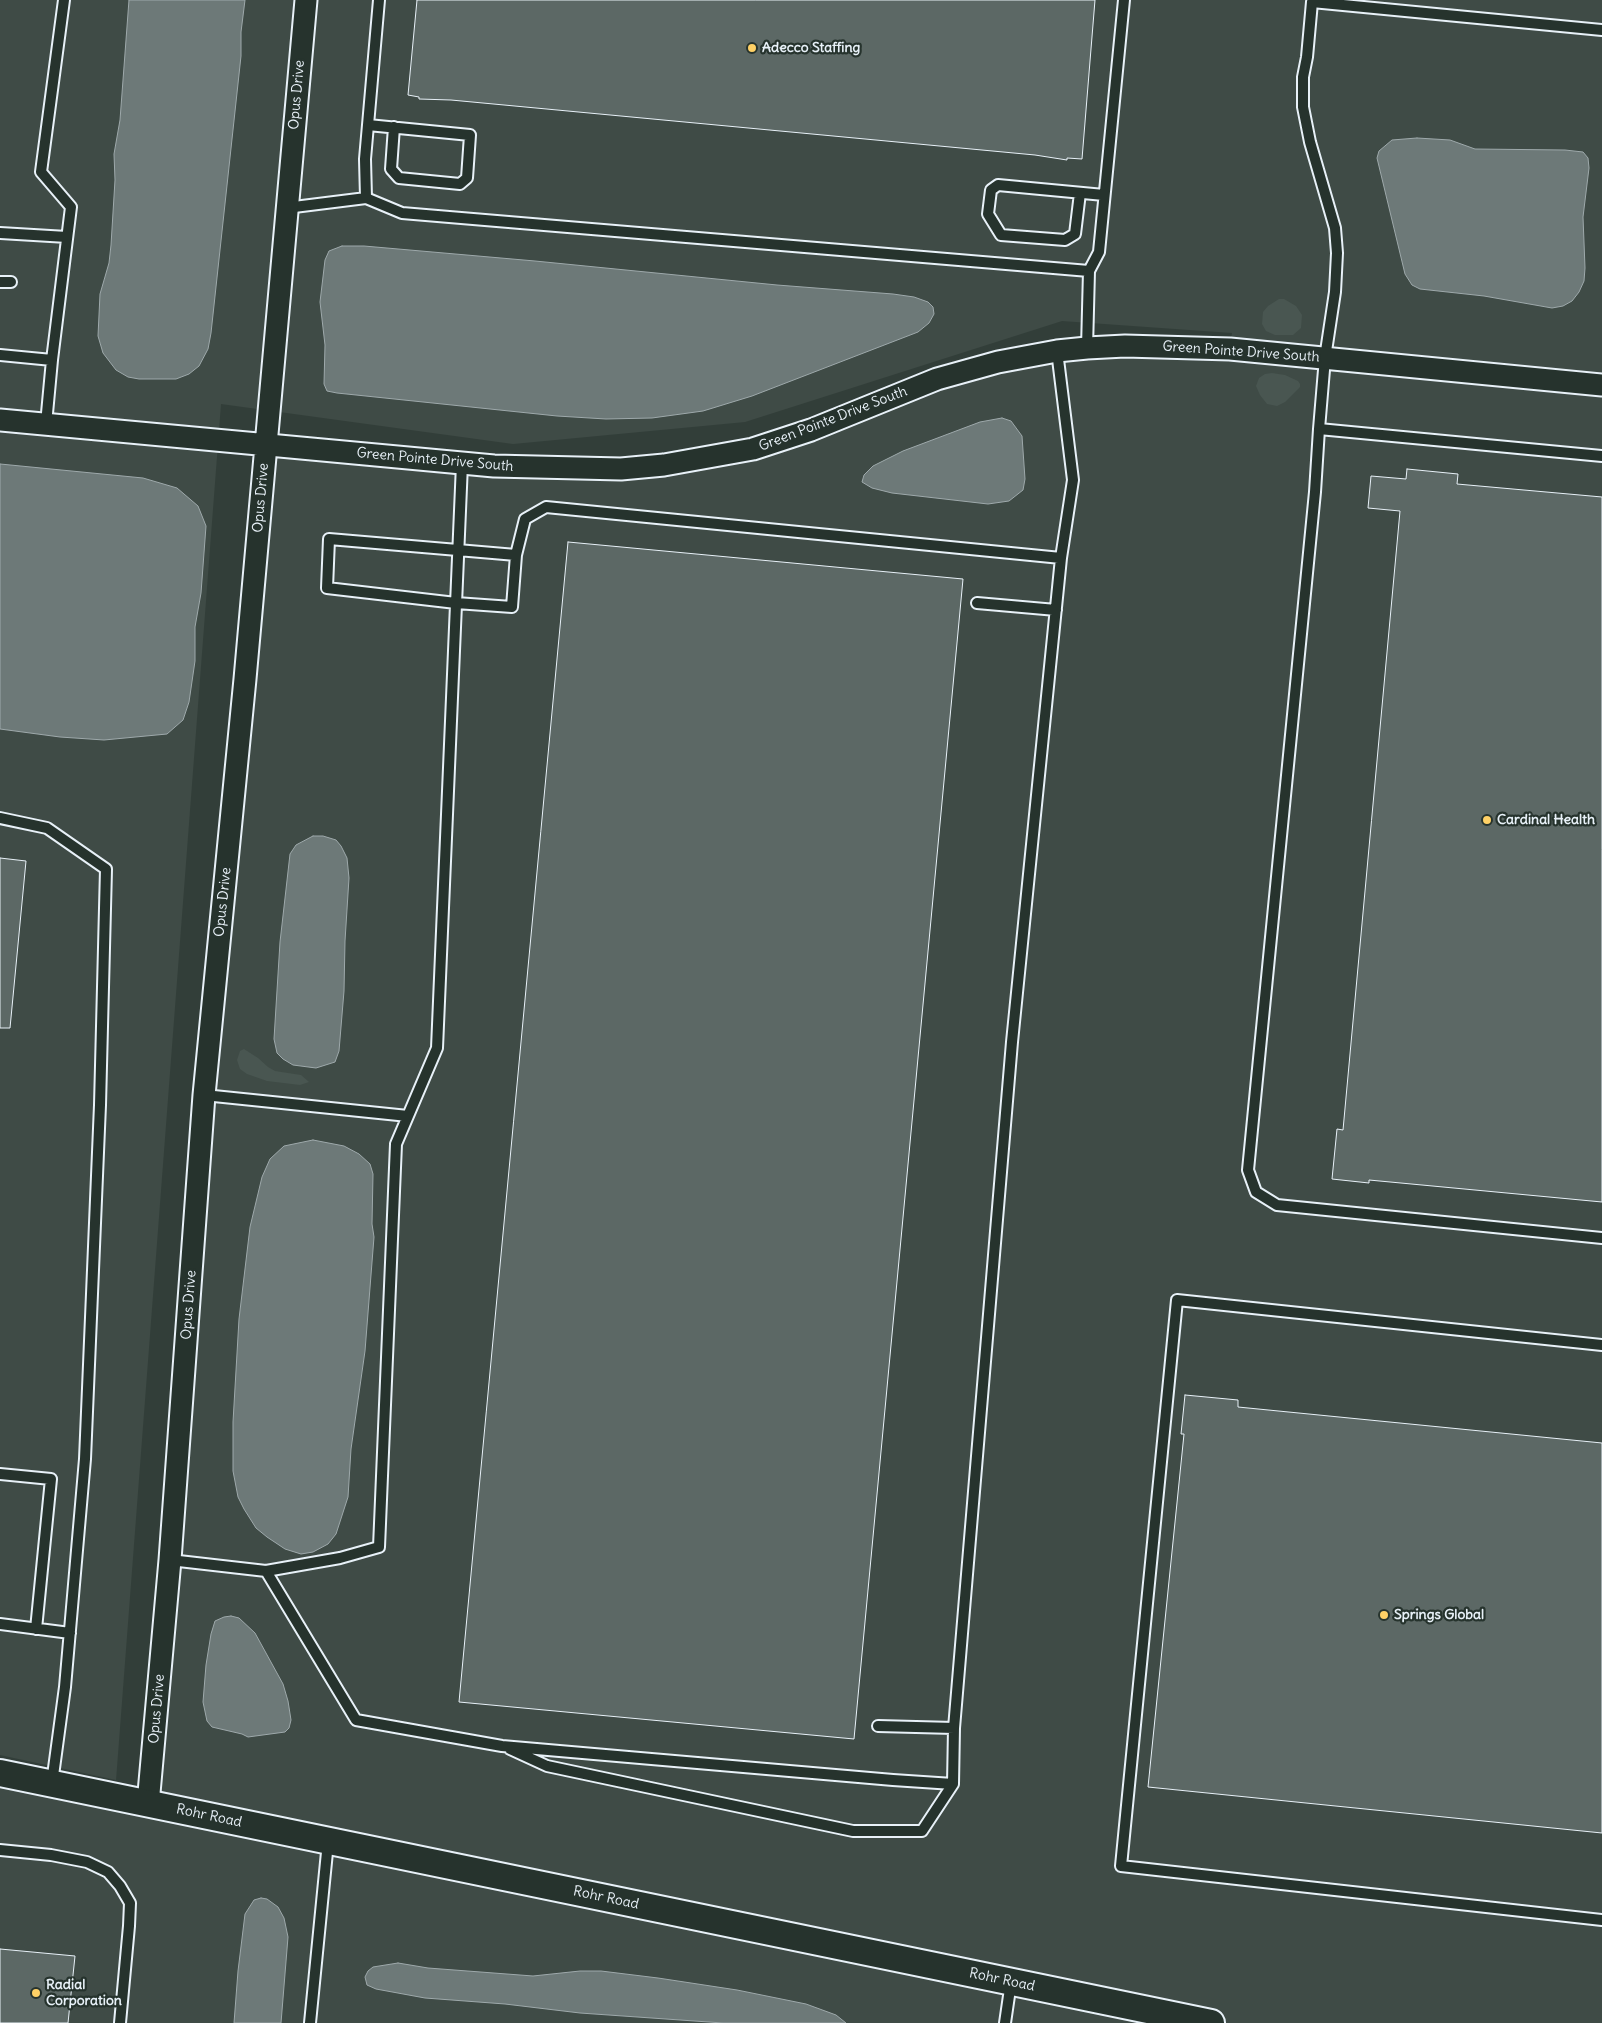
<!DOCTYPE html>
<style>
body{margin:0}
canvas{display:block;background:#323e39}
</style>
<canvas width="1602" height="2023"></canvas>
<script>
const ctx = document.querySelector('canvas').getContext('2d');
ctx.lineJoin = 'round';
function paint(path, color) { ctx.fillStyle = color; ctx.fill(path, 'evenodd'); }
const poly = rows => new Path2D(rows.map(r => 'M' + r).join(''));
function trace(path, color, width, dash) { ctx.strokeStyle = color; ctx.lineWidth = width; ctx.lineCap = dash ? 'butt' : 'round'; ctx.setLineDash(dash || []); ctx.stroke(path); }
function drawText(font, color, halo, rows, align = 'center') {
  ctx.font = font + ' Delius,sans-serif'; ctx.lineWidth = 4.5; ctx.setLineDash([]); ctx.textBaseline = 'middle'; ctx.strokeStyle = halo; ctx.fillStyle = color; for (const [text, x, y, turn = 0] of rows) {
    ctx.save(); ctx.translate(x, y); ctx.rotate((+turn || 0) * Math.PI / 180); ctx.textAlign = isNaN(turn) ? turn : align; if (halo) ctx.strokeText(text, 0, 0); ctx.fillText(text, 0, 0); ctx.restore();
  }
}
const built = poly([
 [0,0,1602,0,1602,2023,0,2023,0,1773,148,1804,266,444,664,465,998,362,1230,348,1232,333,1062,321,745,422,513,444,221,404,116,1780,0,1755]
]);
const green = poly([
 [1279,299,1284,299,1296,306,1302,315,1301,328,1293,335,1275,335,1266,331,1262,324,1263,312,1268,306],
 [1272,373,1285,375,1298,381,1300,384,1300,387,1285,402,1277,406,1267,404,1260,395,1256,386,1259,378,1265,374],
 [244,1049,258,1058,268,1067,275,1071,301,1075,309,1082,300,1085,267,1081,247,1074,240,1069,237,1060,240,1051]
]);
const water = poly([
 [129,0,245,0,241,32,241,56,211,333,208,349,199,366,189,374,176,379,139,379,128,377,116,370,103,353,98,336,100,294,109,263,111,245,115,180,114,154,120,120,129,0],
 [1417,138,1450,140,1475,149,1565,150,1583,152,1588,158,1589,168,1583,217,1585,268,1584,281,1579,292,1572,301,1563,306,1552,308,1484,296,1420,289,1412,285,1405,274,1377,158,1379,151,1392,140,1417,138],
 [342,246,364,246,535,261,777,285,893,294,914,297,928,302,933,307,934,314,929,323,918,332,752,396,703,411,652,418,606,419,557,416,337,393,327,391,324,384,325,345,320,302,325,260,329,251,342,246],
 [1002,418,1011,421,1022,436,1025,479,1023,490,1009,501,988,504,892,493,872,488,862,482,864,475,873,466,903,451,980,422,1002,418],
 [0,464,143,478,177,488,198,506,206,526,201,593,195,627,195,661,189,702,183,720,167,734,104,740,60,737,0,729,0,464],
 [313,836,323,836,336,840,341,846,347,858,349,878,345,941,344,991,339,1051,335,1062,316,1068,293,1065,283,1059,277,1053,274,1039,280,942,290,854,296,845,313,836],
 [313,1140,344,1146,359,1154,370,1164,373,1174,372,1224,374,1237,365,1351,351,1449,348,1497,336,1534,328,1544,313,1552,301,1554,285,1549,267,1537,256,1528,244,1509,238,1497,233,1471,233,1422,239,1319,250,1227,262,1177,270,1159,284,1146,313,1140],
 [231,1616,239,1618,255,1633,283,1684,288,1701,291,1720,289,1728,285,1732,248,1737,242,1734,212,1727,207,1721,203,1702,206,1665,211,1634,215,1621,224,1617,231,1616],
 [261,1898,267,1899,278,1907,284,1918,288,1937,281,2023,234,2023,238,1971,245,1914,254,1900,261,1898],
 [398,1963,428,1968,533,1976,580,1971,601,1971,658,1978,737,1990,806,2004,836,2015,846,2023,723,2023,580,2013,505,2004,425,1998,376,1989,367,1985,365,1977,368,1971,373,1967,398,1963]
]);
const building = poly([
 [417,0,1095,0,1082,159,1067,158,1067,160,1035,155,451,100,419,99,419,97,408,95,417,0],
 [1407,469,1458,474,1457,484,1602,497,1602,1202,1369,1180,1369,1183,1332,1179,1337,1129,1343,1130,1400,511,1368,508,1371,476,1406,479,1407,469],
 [568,542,963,579,854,1739,459,1702,568,542],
 [0,858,26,861,10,1028,0,1028,0,858],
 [1185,1395,1238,1400,1238,1407,1602,1443,1602,1833,1148,1787,1184,1434,1181,1434,1185,1395],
 [0,1949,75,1956,68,2023,0,2023,0,1949]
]);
const service = poly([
 [379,0,365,159,366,198,402,213,1089,271],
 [1602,30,1312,2,1307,57,1303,77,1303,107,1310,142,1335,228,1337,253,1335,292,1325,358,1319,429,1602,456],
 [368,125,470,135,467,178,460,184,399,178,391,169,394,127],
 [1080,193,1075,234,1065,240,1001,235,988,214,991,190,998,185,1104,195],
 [286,208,366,198],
 [0,233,67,237],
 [0,282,11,282],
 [1087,348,1089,271,1099,252,1124,0],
 [0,355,52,360,71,207,41,172,64,0],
 [46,424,52,360],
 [1319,429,1315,492,1248,1170,1256,1192,1277,1205,1602,1238],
 [516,555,512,607,456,603,327,588,329,539,516,555,525,519,546,507,1061,558,1073,480,1057,351],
 [977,603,1056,610],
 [0,818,47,828,106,869,100,1105,85,1459,65,1687,52,1783],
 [204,1095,408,1116],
 [1602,1345,1177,1300,1121,1866,1602,1920],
 [0,1474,51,1479,36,1629],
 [170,1560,266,1571,340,1558,379,1547,396,1144,437,1048,462,464],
 [266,1571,356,1720,502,1746,893,1780,953,1784,954,1728,878,1726],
 [0,1624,70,1633],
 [954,1728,1012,1042,1061,558],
 [510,1749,547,1766,853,1831,922,1831,953,1784],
 [0,1850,51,1855,87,1862,108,1872,120,1886,130,1903,129,1926,120,2023],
 [310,2023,328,1842],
 [1005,2023,1011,1982]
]);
const minor = poly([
 [0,420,494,466,621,469,664,465,753,449,811,430,937,379,998,362,1057,351,1087,348,1125,346,1230,349,1602,385],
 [148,1804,170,1560,204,1095,245,679,306,0]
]);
const tertiary = poly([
 [0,1773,1211,2023]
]);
const markers = [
 [752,48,5,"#ffd166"],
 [1487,820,5,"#ffd166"],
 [1384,1615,5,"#ffd166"],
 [36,1993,5,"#ffd166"]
];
const poiNames = [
 ["Adecco Staffing",762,48],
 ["Cardinal Health",1497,820],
 ["Springs Global",1394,1615],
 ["Radial",46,1985],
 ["Corporation",46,2001]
];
const streetNames = [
 ["Opus Drive",297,95,-85],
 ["Green Pointe Drive South",1241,352,4],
 ["Green Pointe Drive South",833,419,-21],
 ["Green Pointe Drive South",435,460,5],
 ["Opus Drive",261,498,-85],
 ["Opus Drive",223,902,-84],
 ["Opus Drive",189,1305,-86],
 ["Opus Drive",157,1709,-85],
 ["Rohr Road",209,1816,12],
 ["Rohr Road",606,1898,12],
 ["Rohr Road",1002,1980,12]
];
paint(built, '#3f4b46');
paint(green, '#495651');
paint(water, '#6d7978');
trace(water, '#9ea9ab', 1);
paint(building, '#5c6865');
trace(building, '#e8f1f8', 1);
trace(service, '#e8f1f8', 14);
trace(minor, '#e8f1f8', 25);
trace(tertiary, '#e8f1f8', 30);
trace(service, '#26332d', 10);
trace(minor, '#26332d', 21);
trace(tertiary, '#26332d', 26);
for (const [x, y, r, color] of markers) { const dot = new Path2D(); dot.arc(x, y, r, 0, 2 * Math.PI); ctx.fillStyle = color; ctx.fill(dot); trace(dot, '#26332d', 2); }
drawText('bold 14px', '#e8f1f8', '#26332d', poiNames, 'left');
drawText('14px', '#e8f1f8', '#26332d', streetNames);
</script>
